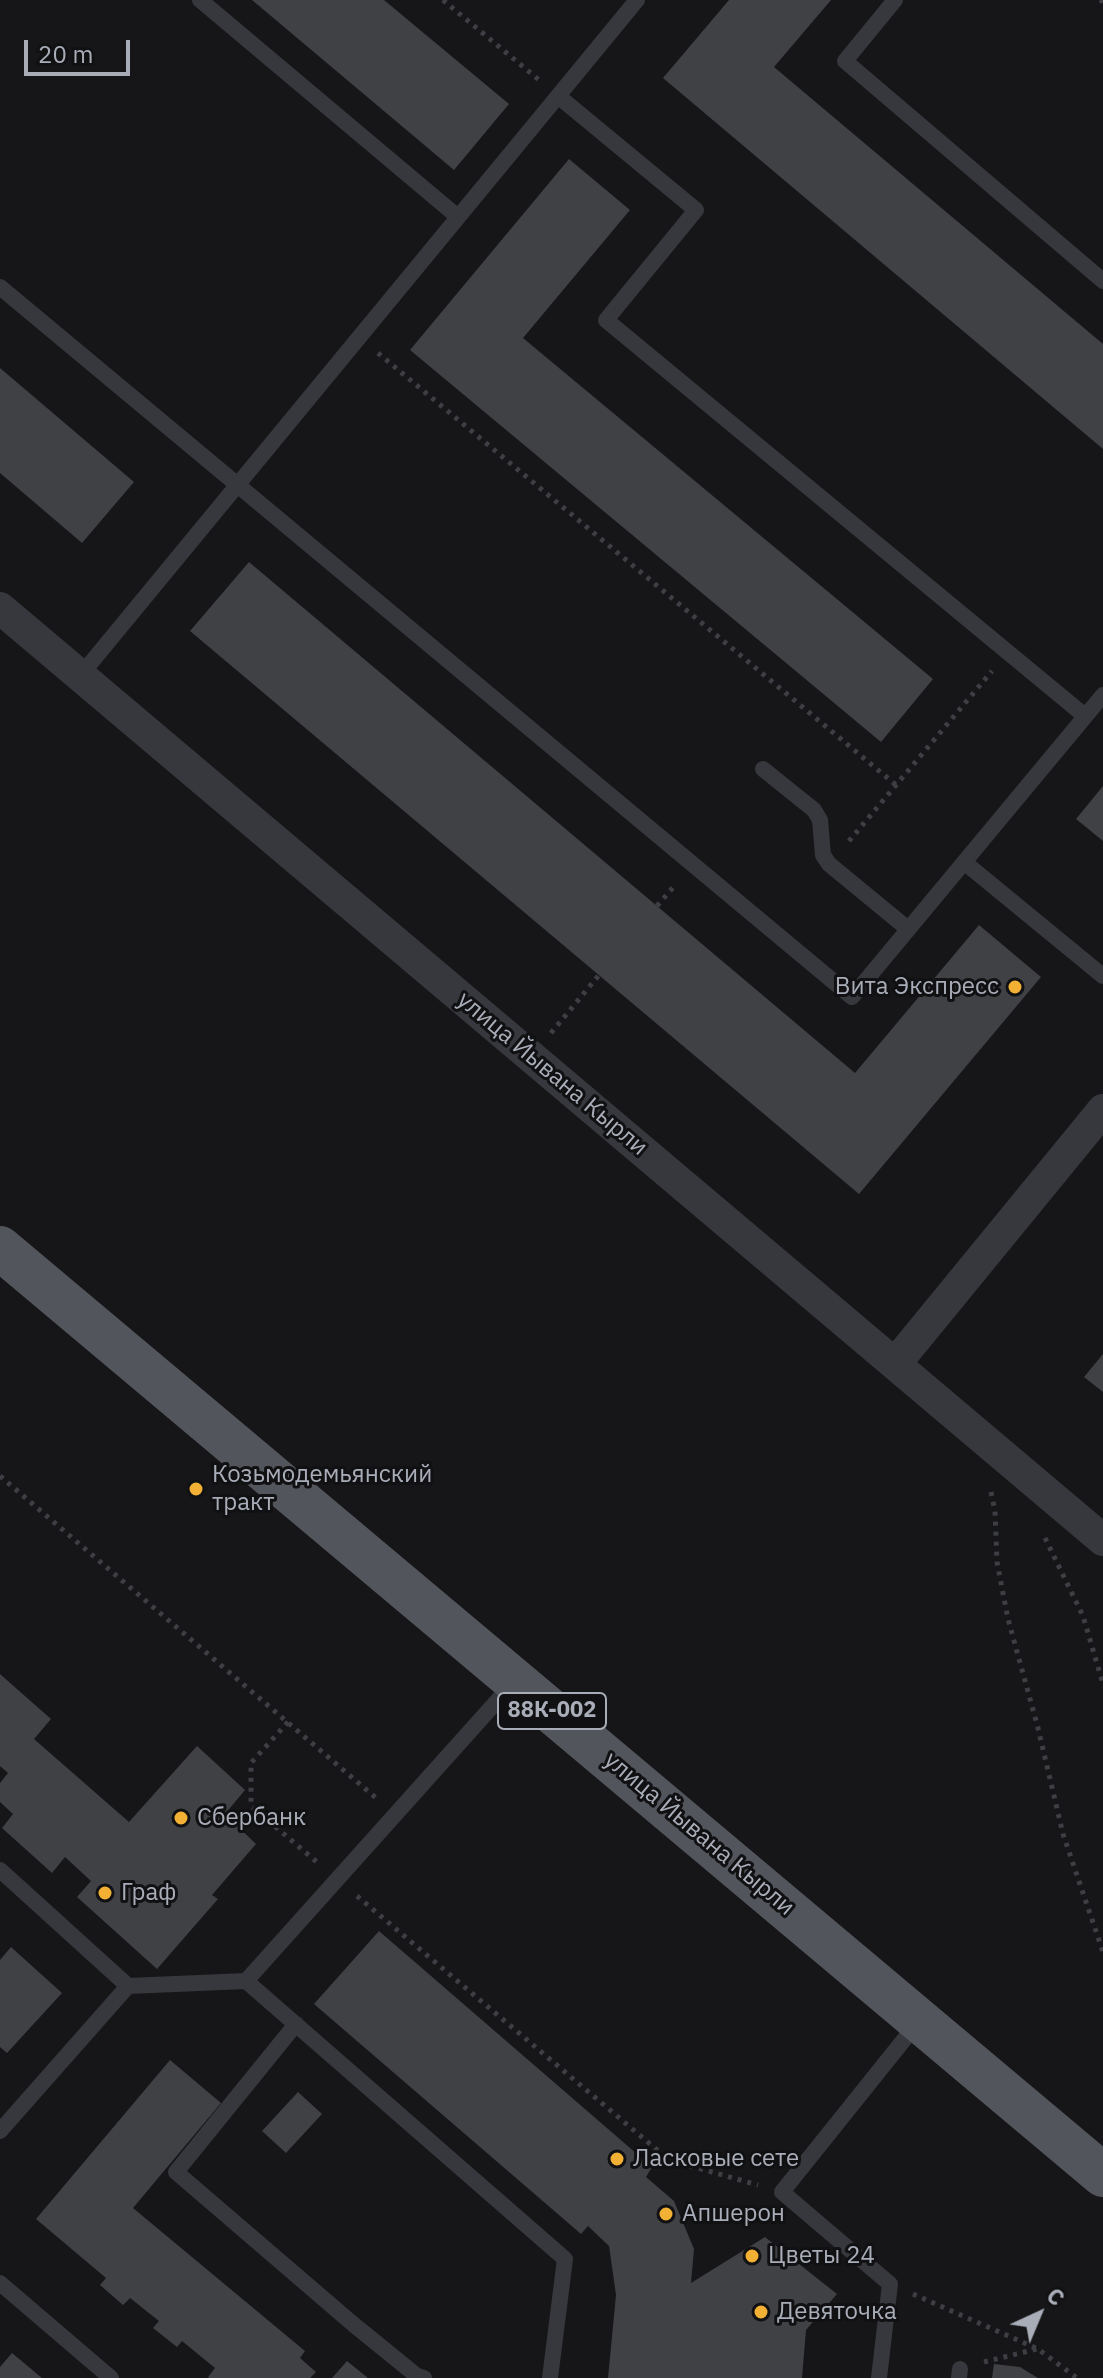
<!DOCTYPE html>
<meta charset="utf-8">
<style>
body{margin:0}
#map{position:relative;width:1103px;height:2378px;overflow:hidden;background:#161618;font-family:"IBM Plex Sans",sans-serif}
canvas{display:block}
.north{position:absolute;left:999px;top:2274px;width:80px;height:80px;-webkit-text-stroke:6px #111113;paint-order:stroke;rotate:44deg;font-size:22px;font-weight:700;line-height:32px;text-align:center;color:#a8adb8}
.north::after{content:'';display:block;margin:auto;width:28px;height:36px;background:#a8adb8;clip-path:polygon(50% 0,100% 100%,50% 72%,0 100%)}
.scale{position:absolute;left:24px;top:40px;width:106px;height:36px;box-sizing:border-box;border:4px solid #a8adb8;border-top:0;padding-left:10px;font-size:24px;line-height:28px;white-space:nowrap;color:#a8adb8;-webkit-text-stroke:6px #111113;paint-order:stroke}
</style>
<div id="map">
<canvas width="1103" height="2378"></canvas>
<div class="north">С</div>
<div class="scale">20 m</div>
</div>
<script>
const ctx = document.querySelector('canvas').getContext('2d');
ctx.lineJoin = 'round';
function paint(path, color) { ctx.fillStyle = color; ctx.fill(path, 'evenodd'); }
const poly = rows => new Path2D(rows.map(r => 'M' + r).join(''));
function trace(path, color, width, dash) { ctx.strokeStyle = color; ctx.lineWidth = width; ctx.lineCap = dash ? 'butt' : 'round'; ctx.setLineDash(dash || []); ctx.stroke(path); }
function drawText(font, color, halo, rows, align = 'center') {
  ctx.font = font + ' "IBM Plex Sans",sans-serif'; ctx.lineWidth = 6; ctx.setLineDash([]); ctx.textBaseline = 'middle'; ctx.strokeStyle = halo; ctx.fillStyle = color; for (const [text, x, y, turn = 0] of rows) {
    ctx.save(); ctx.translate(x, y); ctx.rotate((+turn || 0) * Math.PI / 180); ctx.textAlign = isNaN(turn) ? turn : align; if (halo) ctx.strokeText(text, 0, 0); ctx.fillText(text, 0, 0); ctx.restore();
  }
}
const building = poly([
 [252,0,384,0,509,104,454,170],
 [729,0,831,0,774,67,1103,344,1103,449,663,78],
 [569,159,630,210,523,338,933,679,881,742,410,350],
 [0,368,134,482,82,543,0,473],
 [249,562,855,1073,979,925,1041,977,859,1194,190,631],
 [1103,786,1103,841,1076,819],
 [1103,1354,1103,1392,1084,1377],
 [0,1674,51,1719,34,1739,129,1822,197,1746,245,1790,225,1814,256,1844,212,1895,218,1899,157,1969,77,1897,91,1881,65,1857,52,1873,2,1828,13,1814,0,1802,0,1783,8,1773,0,1766],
 [379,1931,652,2167,646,2177,674,2201,694,2249,691,2283,765,2237,837,2294,806,2330,802,2378,608,2378,616,2295,609,2246,588,2226,581,2234,314,2004],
 [11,1947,62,1993,7,2053,0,2047,0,1960],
 [170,2060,221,2103,133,2208,305,2351,300,2358,316,2372,310,2378,209,2378,208,2377,215,2368,182,2341,177,2347,153,2328,159,2321,130,2298,123,2305,100,2285,106,2278,36,2219],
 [298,2092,322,2114,286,2153,262,2131],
 [12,2353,42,2378,0,2378,0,2367],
 [347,2361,368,2378,332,2378],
 [994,2364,1020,2367,1038,2378,992,2378]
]);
const path = poly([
 [443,0,539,80],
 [1100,0,1103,2],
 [378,353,896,785],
 [849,841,992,671],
 [657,906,676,884],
 [551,1033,599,975],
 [0,1476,376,1798],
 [991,1492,995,1511,997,1562,1008,1619,1038,1728,1063,1834,1103,1952],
 [1045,1538,1083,1616,1103,1684],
 [288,1722,251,1763,251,1806,318,1863],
 [357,1896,669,2160,758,2185],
 [913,2294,1038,2349,1077,2378],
 [984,2362,1037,2349]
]);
const lane = poly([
 [200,0,458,217],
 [895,0,845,61,1103,281],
 [558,96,637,0],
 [0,287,852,997,1103,695],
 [80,676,558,96,696,210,606,320,1085,716],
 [763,769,814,810,820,820,823,855,829,864,908,929],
 [964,862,1103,976],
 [0,1870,128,1986,246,1981,565,2259,550,2378],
 [246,1981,515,1681],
 [296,2024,176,2172,353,2324,417,2376,424,2378],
 [0,2131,128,1986],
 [0,2283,111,2378],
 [879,2378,890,2284,782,2192,919,2021],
 [959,2378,960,2369]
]);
const street = poly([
 [0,608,1103,1540],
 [895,1364,1103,1110]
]);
const primary = poly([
 [0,1248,1103,2175]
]);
const markers = [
 [1015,987,8,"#f2b134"],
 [196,1489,8,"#f2b134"],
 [181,1818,8,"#f2b134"],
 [105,1893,8,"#f2b134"],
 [617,2159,8,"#f2b134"],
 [666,2214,8,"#f2b134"],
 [752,2256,8,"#f2b134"],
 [761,2312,8,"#f2b134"]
];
const shields = [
 [552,1711,108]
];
const shieldNames = [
 ["88К-002",552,1711]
];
const poiNames = [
 ["Вита Экспресс",999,987,"right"],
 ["Козьмодемьянский",212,1475],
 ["тракт",212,1503],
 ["Сбербанк",197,1818],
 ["Граф",121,1893],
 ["Ласковые сете",633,2159],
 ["Апшерон",682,2214],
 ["Цветы 24",768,2256],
 ["Девяточка",777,2312]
];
const streetNames = [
 ["улица Йывана Кырли",552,1074,40],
 ["улица Йывана Кырли",699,1834,40]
];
paint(building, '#404145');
trace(path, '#3d3f44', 5, [4, 6]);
trace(lane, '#37383d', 16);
trace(street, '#37383d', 32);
trace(primary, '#53555c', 44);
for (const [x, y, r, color] of markers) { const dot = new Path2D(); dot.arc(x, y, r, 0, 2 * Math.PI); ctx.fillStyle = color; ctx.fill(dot); trace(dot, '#111113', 3); }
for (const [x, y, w] of shields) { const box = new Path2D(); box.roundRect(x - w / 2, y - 18, w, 36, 6); ctx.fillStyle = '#111113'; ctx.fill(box); trace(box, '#a8adb8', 2); }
drawText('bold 22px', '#a8adb8', null, shieldNames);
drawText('24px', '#a8adb8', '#111113', poiNames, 'left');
drawText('24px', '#a8adb8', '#111113', streetNames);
</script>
